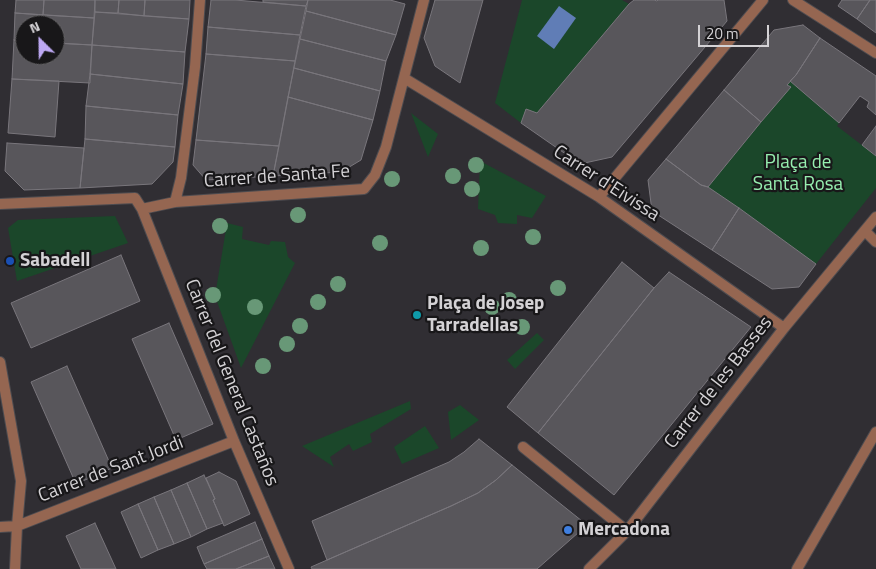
<!DOCTYPE html>
<meta charset="utf-8">
<style>
body{margin:0}
#map{position:relative;width:876px;height:569px;overflow:hidden;background:#302e33;font-family:"Titillium Web",sans-serif}
canvas{display:block}
.north{position:absolute;left:15px;top:15px;width:50px;height:50px;box-sizing:border-box;background:#181719;border:1px solid #636264;border-radius:50%;rotate:337deg;font-size:14px;font-weight:700;line-height:20px;text-align:center;color:#d4d2d5}
.north::after{content:'';display:block;margin:auto;width:18px;height:22px;background:#bea9f4;clip-path:polygon(50% 0,100% 100%,50% 72%,0 100%)}
.scale{position:absolute;left:698px;top:25px;width:71px;height:22px;box-sizing:border-box;border:2px solid #d4d2d5;border-top:0;padding-left:6px;font-size:15px;line-height:18px;white-space:nowrap;color:#d4d2d5;-webkit-text-stroke:4px #181719;paint-order:stroke}
</style>
<div id="map">
<canvas width="876" height="569"></canvas>
<div class="north">N</div>
<div class="scale">20 m</div>
</div>
<script>
const ctx = document.querySelector('canvas').getContext('2d');
ctx.lineJoin = 'round';
function paint(path, color) { ctx.fillStyle = color; ctx.fill(path, 'evenodd'); }
const poly = rows => new Path2D(rows.map(r => 'M' + r).join(''));
function trace(path, color, width, dash) { ctx.strokeStyle = color; ctx.lineWidth = width; ctx.lineCap = dash ? 'butt' : 'round'; ctx.setLineDash(dash || []); ctx.stroke(path); }
function drawText(font, color, halo, rows, align = 'center') {
  ctx.font = font + ' "Titillium Web",sans-serif'; ctx.lineWidth = 4.5; ctx.setLineDash([]); ctx.textBaseline = 'middle'; ctx.strokeStyle = halo; ctx.fillStyle = color; for (const [text, x, y, turn = 0] of rows) {
    ctx.save(); ctx.translate(x, y); ctx.rotate((+turn || 0) * Math.PI / 180); ctx.textAlign = isNaN(turn) ? turn : align; if (halo) ctx.strokeText(text, 0, 0); ctx.fillText(text, 0, 0); ctx.restore();
  }
}
const green = poly([
 [522,0,622,0,629,4,537,113,526,109,521,123,495,103],
 [790,81,839,123,837,126,876,156,876,188,816,264,708,187,790,87,787,85],
 [411,113,438,134,428,157],
 [480,161,546,196,532,218,517,215,517,224,498,223,495,215,478,209],
 [115,216,128,243,17,281,8,228,18,220],
 [227,223,243,227,242,239,269,245,271,241,285,242,288,257,295,263,241,368,215,296],
 [537,333,544,340,515,369,507,360],
 [410,401,411,409,370,434,372,442,353,451,349,444,330,457,334,467,302,446],
 [460,405,479,420,451,440,448,412],
 [425,426,439,448,402,464,394,447]
]);
const water = poly([
 [559,6,576,18,554,49,537,36]
]);
const building = poly([
 [16,0,44,0,43,15,15,13,16,0],
 [44,0,95,0,94,18,43,15,44,0],
 [95,0,119,0,118,13,95,12,95,0],
 [119,0,145,0,144,16,118,13,119,0],
 [145,0,190,0,189,19,144,16,145,0],
 [211,0,235,0,306,6,300,35,208,27,211,0],
 [263,0,308,0,306,6,263,2,263,0],
 [308,0,390,0,405,4,396,35,306,11,308,0],
 [435,0,483,0,460,83,435,66,424,38,435,0],
 [634,0,654,0,657,1,658,0,724,0,727,21,612,157,580,164,521,123,526,109,537,113,629,4,634,0],
 [842,0,870,0,857,19,838,6,842,0],
 [870,0,876,0,876,33,857,19,870,0],
 [306,11,396,35,386,61,300,39,306,11],
 [95,12,189,19,185,52,92,45,95,12],
 [15,13,94,18,92,45,55,43,55,25,25,25,25,41,14,40,15,13],
 [803,25,820,38,796,75,787,85,791,87,761,122,724,90,774,30,803,25],
 [208,27,300,35,295,61,206,54,208,27],
 [820,38,876,76,876,115,867,107,869,102,860,96,839,123,790,81,796,75,820,38],
 [300,39,386,61,380,91,294,68,300,39],
 [14,40,25,41,25,55,55,55,55,43,92,45,90,83,12,79,14,40],
 [92,45,185,52,183,84,90,74,92,45],
 [206,54,295,61,279,146,196,140,206,54],
 [294,68,380,91,373,120,288,97,294,68],
 [90,74,183,84,178,115,86,106,90,74],
 [12,79,59,81,55,137,8,133,12,79],
 [724,90,761,122,708,187,701,185,666,159,724,90],
 [288,97,373,120,361,160,341,172,273,176,288,97],
 [86,106,178,115,175,147,85,139,86,106],
 [876,126,876,156,862,145,876,126],
 [85,139,175,147,173,162,152,184,80,188,85,139],
 [196,140,279,146,273,176,206,180,193,165,196,140],
 [7,143,84,148,80,188,24,190,5,171,7,143],
 [666,159,701,185,708,187,739,208,712,250,652,211,648,180,666,159],
 [739,208,816,264,799,287,772,289,712,250,739,208],
 [121,255,140,301,31,348,11,303,121,255],
 [622,262,654,288,538,433,507,407,622,262],
 [669,272,751,327,614,495,538,433,654,288,669,272],
 [169,323,213,424,176,440,132,339,169,323],
 [67,366,112,468,76,484,31,382,67,366],
 [479,439,512,465,496,480,478,493,451,506,327,560,312,521,449,462,464,452,479,439],
 [512,465,587,525,537,569,312,569,311,567,451,506,478,493,496,480,512,465],
 [219,472,236,481,250,514,224,526,213,500,215,499,206,478,219,472],
 [204,475,215,499,213,500,223,523,207,529,187,483,204,475],
 [187,483,207,529,191,537,171,490,187,483],
 [171,490,191,537,174,544,154,497,171,490],
 [154,497,174,544,158,550,138,504,154,497],
 [138,504,158,550,141,558,121,512,138,504],
 [255,522,262,539,204,564,197,547,255,522],
 [95,523,116,569,81,569,66,536,95,523],
 [262,539,269,556,236,569,207,569,204,564,262,539],
 [269,556,275,569,236,569,269,556]
]);
const pedestrian = poly([
 [523,447,627,531]
]);
const minor = poly([
 [793,0,876,53],
 [404,78,599,197,784,328],
 [599,197,763,0],
 [175,202,181,178,195,67,200,0],
 [0,204,135,198,142,209,175,202,364,189,375,175,386,147,424,0],
 [142,209,234,441,289,569],
 [865,231,876,242],
 [0,362,21,481,17,526,15,569],
 [0,527,17,526,234,441],
 [589,569,627,531,784,328,876,217],
 [797,569,876,432]
]);
const trees = [
 [476,165],
 [453,176],
 [392,179],
 [472,189],
 [298,215],
 [220,226],
 [533,237],
 [380,243],
 [481,248],
 [338,284],
 [558,288],
 [213,295],
 [509,300],
 [318,302],
 [255,307],
 [492,307],
 [300,326],
 [522,327],
 [287,344],
 [263,366]
];
const markers = [
 [10,261,5,"#1a4fb4"],
 [417,315,5,"#0f9aa8"],
 [568,530,5,"#3f7fe0"]
];
const parkNames = [
 ["Plaça de",798,163],
 ["Santa Rosa",798,185]
];
const streetNames = [
 ["Carrer de Santa Fe",277,177,-4],
 ["Carrer d'Eivissa",606,184,33],
 ["Carrer del General Castaños",231,383,68],
 ["Carrer de les Basses",719,383,-52],
 ["Carrer de Sant Jordi",111,470,-21]
];
const poiNames = [
 ["Sabadell",20,261],
 ["Plaça de Josep",427,304],
 ["Tarradellas",427,326],
 ["Mercadona",578,530]
];
paint(green, '#1b472a');
paint(water, '#607db6');
paint(building, '#58565b');
trace(building, '#79767c', 1);
trace(pedestrian, '#4e4c50', 12);
trace(minor, '#4e4c50', 12);
trace(pedestrian, '#956651', 10);
trace(minor, '#956651', 10);
ctx.fillStyle = '#689877';
for (const [x, y] of trees) { ctx.beginPath(); ctx.arc(x, y, 8, 0, 2 * Math.PI); ctx.fill(); }
for (const [x, y, r, color] of markers) { const dot = new Path2D(); dot.arc(x, y, r, 0, 2 * Math.PI); ctx.fillStyle = color; ctx.fill(dot); trace(dot, '#181719', 2); }
drawText('19px', '#96eeaf', '#181719', parkNames);
drawText('19px', '#d4d2d5', '#181719', streetNames);
drawText('bold 19px', '#d4d2d5', '#181719', poiNames, 'left');
</script>
